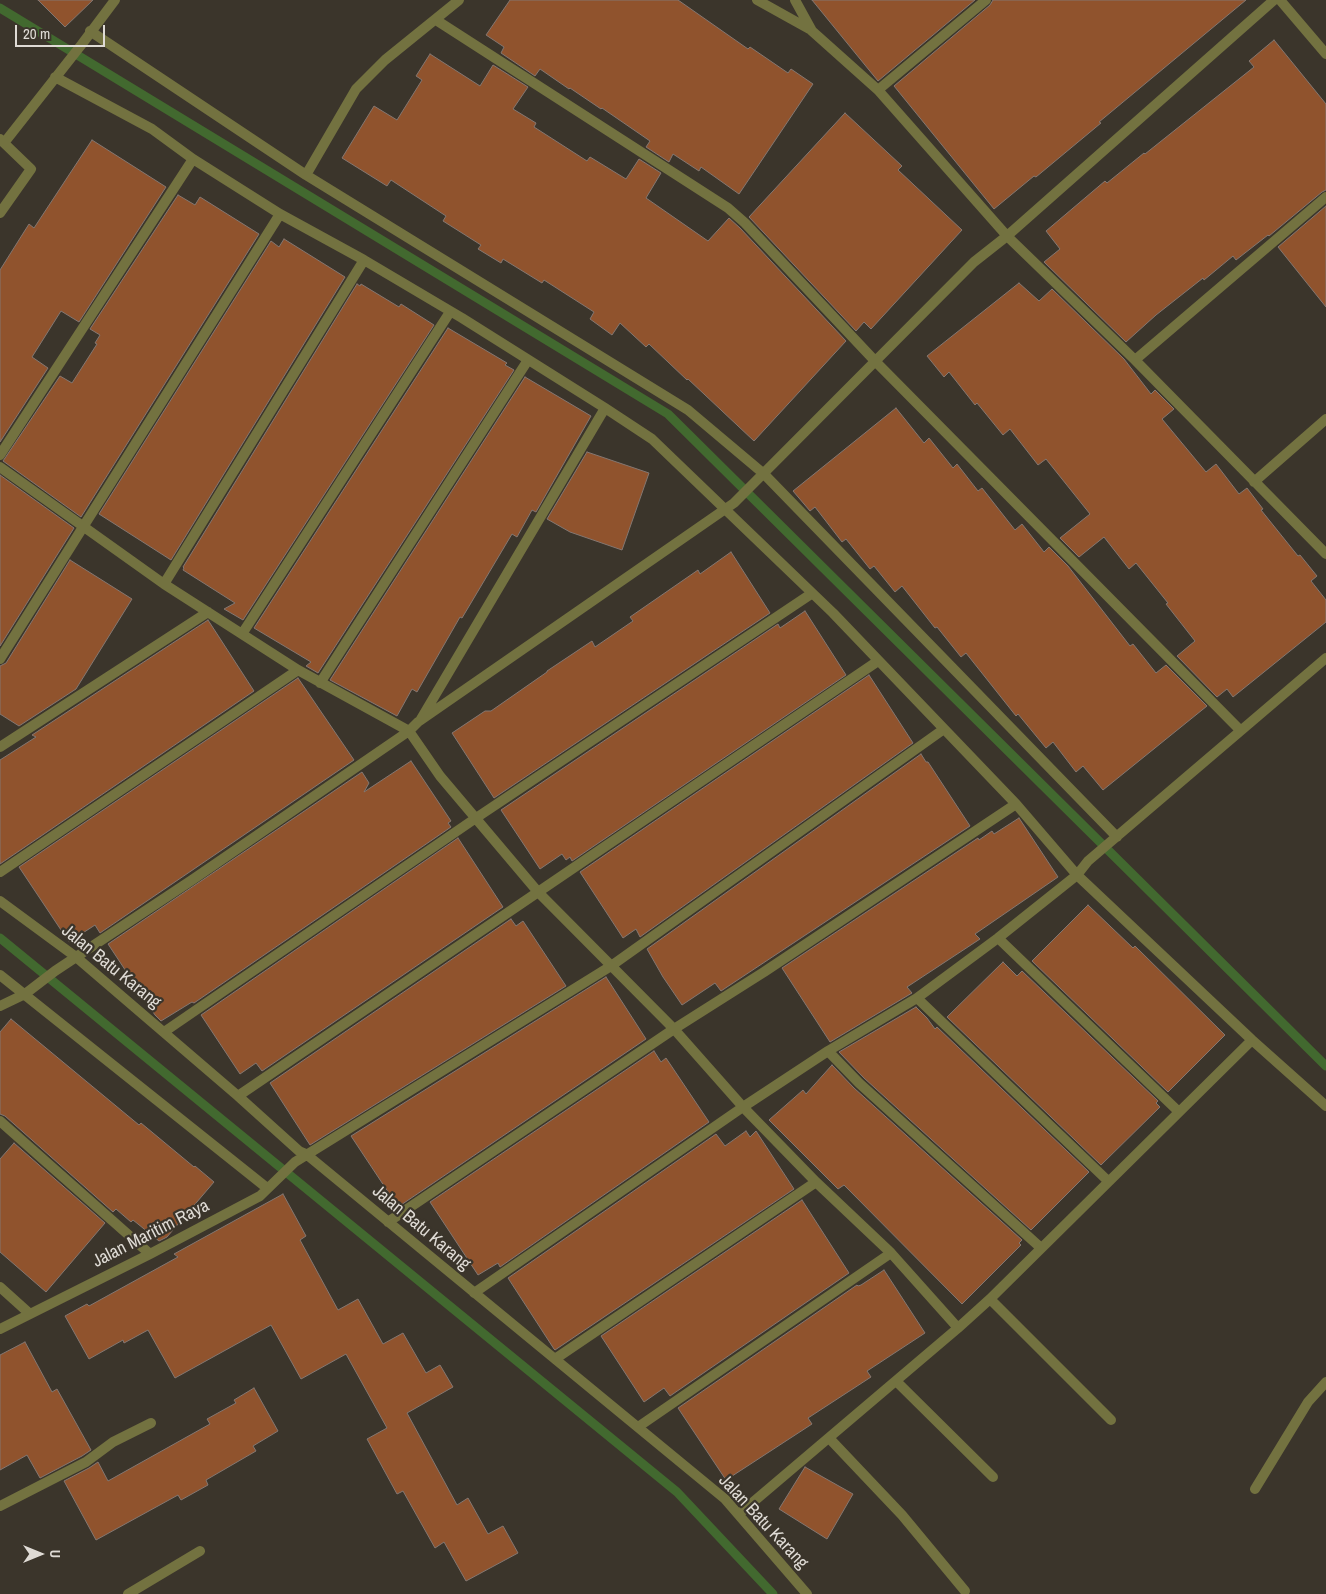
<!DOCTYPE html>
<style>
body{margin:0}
#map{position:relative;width:1326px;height:1594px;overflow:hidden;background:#3b352b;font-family:"Archivo Narrow",sans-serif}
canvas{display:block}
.north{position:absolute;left:15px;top:1529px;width:50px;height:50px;-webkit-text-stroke:4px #3b352b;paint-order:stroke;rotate:90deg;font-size:14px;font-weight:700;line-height:20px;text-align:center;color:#dfdbd5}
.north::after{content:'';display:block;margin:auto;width:18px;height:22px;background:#dfdbd5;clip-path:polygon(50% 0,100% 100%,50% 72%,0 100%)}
.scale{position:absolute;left:15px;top:25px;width:90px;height:22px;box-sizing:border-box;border:2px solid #dfdbd5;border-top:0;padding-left:6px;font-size:15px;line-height:18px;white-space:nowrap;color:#dfdbd5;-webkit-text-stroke:4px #3b352b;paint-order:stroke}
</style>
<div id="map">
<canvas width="1326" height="1594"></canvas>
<div class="north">U</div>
<div class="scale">20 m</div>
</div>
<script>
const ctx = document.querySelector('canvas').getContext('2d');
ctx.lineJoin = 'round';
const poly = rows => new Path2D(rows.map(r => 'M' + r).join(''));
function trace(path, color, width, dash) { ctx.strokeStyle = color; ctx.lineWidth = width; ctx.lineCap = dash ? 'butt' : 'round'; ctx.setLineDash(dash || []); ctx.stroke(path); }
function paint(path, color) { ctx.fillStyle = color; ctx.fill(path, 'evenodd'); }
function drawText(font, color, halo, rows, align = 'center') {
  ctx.font = font + ' "Archivo Narrow",sans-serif'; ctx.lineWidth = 4.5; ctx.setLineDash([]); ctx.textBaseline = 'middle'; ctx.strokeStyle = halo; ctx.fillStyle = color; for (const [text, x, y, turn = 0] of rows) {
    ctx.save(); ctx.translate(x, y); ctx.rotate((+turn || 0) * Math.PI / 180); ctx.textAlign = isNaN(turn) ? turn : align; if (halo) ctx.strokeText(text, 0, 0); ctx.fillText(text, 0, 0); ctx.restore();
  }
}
const stream = poly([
 [0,8,668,414,1326,1066],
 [0,938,677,1492,773,1594]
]);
const building = poly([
 [38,0,93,0,65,27,38,0],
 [510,0,678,0,748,49,750,47,788,73,791,69,813,84,739,194,701,167,699,171,673,154,669,162,646,147,650,141,602,108,601,109,570,88,569,89,540,69,535,76,501,53,504,47,486,35,510,0],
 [812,0,975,0,878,81,812,0],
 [993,0,1246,0,1099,122,1101,123,1036,177,1034,176,994,209,894,86,990,5,993,0],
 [1274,40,1326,104,1326,190,1322,192,1269,236,1268,235,1236,260,1233,256,1204,280,1203,278,1156,315,1126,342,1044,262,1060,249,1046,231,1105,181,1107,183,1144,153,1145,154,1254,67,1249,61,1274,40],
 [430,54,480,86,493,65,528,87,513,109,536,123,534,127,587,161,590,157,626,179,639,159,661,173,646,198,708,241,729,218,740,228,846,341,754,441,688,379,687,380,649,344,646,347,620,323,612,335,590,319,594,312,544,280,542,283,503,259,501,263,478,249,481,245,443,221,446,216,391,180,387,186,342,158,374,106,397,120,422,80,416,76,430,54],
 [845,113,902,166,898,170,962,230,871,329,864,322,856,331,749,217,845,113],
 [92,140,166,187,79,322,61,311,32,357,48,368,0,442,0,270,29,224,34,228,92,140],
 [178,195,195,205,200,197,259,234,81,517,3,461,60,376,72,383,97,344,95,343,100,335,90,329,178,195],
 [1326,206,1326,307,1278,247,1326,206],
 [284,239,345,277,171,560,99,514,271,241,279,247,284,239],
 [1019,283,1039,301,1052,289,1124,359,1151,394,1155,390,1174,409,1162,419,1206,472,1216,464,1239,494,1247,488,1263,509,1261,510,1298,556,1300,555,1317,576,1311,581,1326,600,1326,622,1233,697,1227,689,1217,697,1177,656,1195,641,1166,604,1168,603,1136,563,1129,569,1104,537,1079,557,1060,538,1090,514,1046,459,1038,465,1010,429,1003,435,977,403,975,405,949,372,944,377,927,356,1019,283],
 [357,284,360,286,361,284,399,307,401,304,434,325,243,620,224,609,235,603,183,570,184,568,183,567,357,284],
 [448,328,507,363,505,365,514,370,318,673,306,666,311,662,254,628,448,328],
 [525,377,591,416,536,512,532,510,517,537,512,534,462,618,460,617,417,692,412,689,397,716,330,680,525,377],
 [896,408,924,443,929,438,953,468,957,464,978,491,982,488,1015,530,1022,524,1044,552,1049,547,1068,566,1130,646,1133,644,1156,673,1166,665,1207,706,1103,790,1083,766,1076,772,1053,742,1046,748,1018,714,1016,716,966,653,961,657,937,627,935,628,902,586,895,592,874,566,870,569,846,539,842,542,815,507,810,511,793,491,896,408],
 [587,452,649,473,622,550,570,532,547,519,587,452],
 [0,475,74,528,0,646,0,475],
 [731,552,770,613,494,798,452,733,485,711,491,711,547,672,547,671,592,641,595,647,633,621,630,617,698,570,700,574,731,552],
 [70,560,132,599,76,689,19,726,0,714,0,666,6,663,70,560],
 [805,611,846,675,572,861,570,857,566,860,562,854,540,869,501,810,778,624,780,628,805,611],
 [208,620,254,691,0,864,0,760,36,737,32,735,208,620],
 [869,675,913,743,640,937,636,929,623,938,580,872,869,675],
 [298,678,354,760,100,933,95,925,69,942,19,867,298,678],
 [921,754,926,762,928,762,970,826,721,991,715,983,682,1005,663,977,647,949,921,754],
 [411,761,451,821,448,823,451,827,194,1003,192,1002,161,1021,155,1015,108,944,362,772,369,783,364,792,411,761],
 [1019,818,1058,877,975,934,980,939,907,987,912,993,830,1042,782,968,978,838,979,840,992,831,994,834,1019,818],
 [458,838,503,907,262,1071,256,1063,240,1074,201,1015,458,838],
 [1088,905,1133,948,1135,946,1225,1035,1168,1092,1032,961,1088,905],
 [511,919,516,926,523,921,566,986,310,1145,270,1083,511,919],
 [1003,962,1017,976,1022,971,1158,1101,1156,1103,1160,1107,1101,1165,947,1017,1003,962],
 [606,977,646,1039,398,1207,351,1136,606,977],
 [916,1007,927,1018,935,1029,937,1027,1089,1172,1031,1230,864,1078,839,1052,916,1007],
 [11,1019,139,1125,141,1123,194,1167,195,1166,214,1182,167,1237,159,1241,133,1220,131,1222,116,1209,113,1212,5,1116,0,1114,0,1032,11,1019],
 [654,1051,661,1062,666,1058,709,1122,500,1267,498,1263,478,1275,430,1202,654,1051],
 [832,1065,854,1088,1022,1240,1019,1243,1021,1245,962,1304,844,1185,838,1189,769,1120,803,1090,806,1094,832,1065],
 [746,1131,750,1137,756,1131,794,1189,555,1350,554,1349,508,1278,716,1134,725,1146,746,1131],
 [14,1143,105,1223,46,1292,0,1252,0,1159,14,1143],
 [283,1194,306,1236,300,1240,338,1310,358,1299,383,1344,403,1333,426,1373,440,1365,453,1387,407,1413,457,1505,468,1498,488,1534,503,1526,518,1553,466,1581,444,1542,435,1548,403,1491,397,1494,367,1439,387,1428,346,1354,301,1379,271,1325,175,1378,148,1330,124,1343,123,1340,89,1359,65,1316,87,1304,89,1306,178,1257,174,1254,283,1194],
 [802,1200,849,1273,670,1396,664,1388,644,1402,601,1336,802,1200],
 [884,1270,925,1333,867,1371,871,1377,808,1418,812,1424,726,1480,678,1408,857,1285,858,1286,861,1285,884,1270],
 [25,1342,52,1392,57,1389,91,1450,82,1456,40,1478,27,1455,0,1470,0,1355,25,1342],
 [254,1388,278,1431,253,1446,256,1451,206,1480,208,1485,181,1500,178,1495,96,1540,64,1481,89,1468,98,1462,108,1481,210,1424,207,1419,236,1403,234,1400,254,1388],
 [805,1467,853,1494,827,1539,779,1509,805,1467]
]);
const street = poly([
 [757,0,811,30],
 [795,0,812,31,878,90,1007,236,1135,360,1326,554],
 [1280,0,1326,54],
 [436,20,728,208,745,223,875,361,1240,730],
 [90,31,306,175,688,410,764,474,1117,837],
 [55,77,152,129,193,159,280,214,364,260,462,318,605,408,652,439,833,613,1016,804,1077,875,1252,1040,1326,1106],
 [878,90,986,0],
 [0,139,4,143,82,44,115,0],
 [306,175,356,89,385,60,459,0],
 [0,213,31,169,4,143],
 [1135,360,1326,197],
 [0,455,193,159],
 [0,467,164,584,298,670,409,731,440,776,538,892,674,1029,743,1107,816,1182,891,1253,958,1328],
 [1254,482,1326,419],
 [164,584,364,260],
 [242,634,450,312],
 [0,659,280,214],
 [320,683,528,360],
 [421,719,605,408],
 [0,747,208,612],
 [0,872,298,670],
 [0,901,76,957,238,1096,299,1151,306,1154,725,1499,807,1594],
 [998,938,1179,1112],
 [0,975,267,1188],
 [917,998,1108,1181],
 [0,1006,25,994,55,971,192,880,409,731,418,722,734,503,974,262,1007,236,1274,0],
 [164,1032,476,818,811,594],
 [828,1051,859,1083,1041,1248],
 [238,1096,878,661],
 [0,1121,150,1254],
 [388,1222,674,1029,764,972,1016,804],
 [0,1287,30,1314],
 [474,1293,743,1107,828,1051,917,998,998,938,1077,875,1088,861,1326,658],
 [990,1299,1111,1420],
 [0,1329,150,1254,260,1196,295,1162,611,966,944,729],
 [555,1359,816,1182],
 [896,1381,993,1477],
 [638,1427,891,1253],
 [829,1438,902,1515,965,1591],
 [1255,1489,1308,1402,1326,1382],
 [0,1506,86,1462,113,1442,151,1423],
 [739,1514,958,1328,990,1299,1252,1040],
 [128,1594,200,1551]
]);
const streetNames = [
 ["Jalan Batu Karang",111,967,39],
 ["Jalan Batu Karang",421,1228,40],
 ["Jalan Maritim Raya",151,1234,-27],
 ["Jalan Batu Karang",763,1522,47]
];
trace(stream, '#42692f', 9);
paint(building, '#90532d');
trace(building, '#847771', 1);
trace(street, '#737240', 10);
drawText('18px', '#dfdbd5', '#3b352b', streetNames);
</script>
